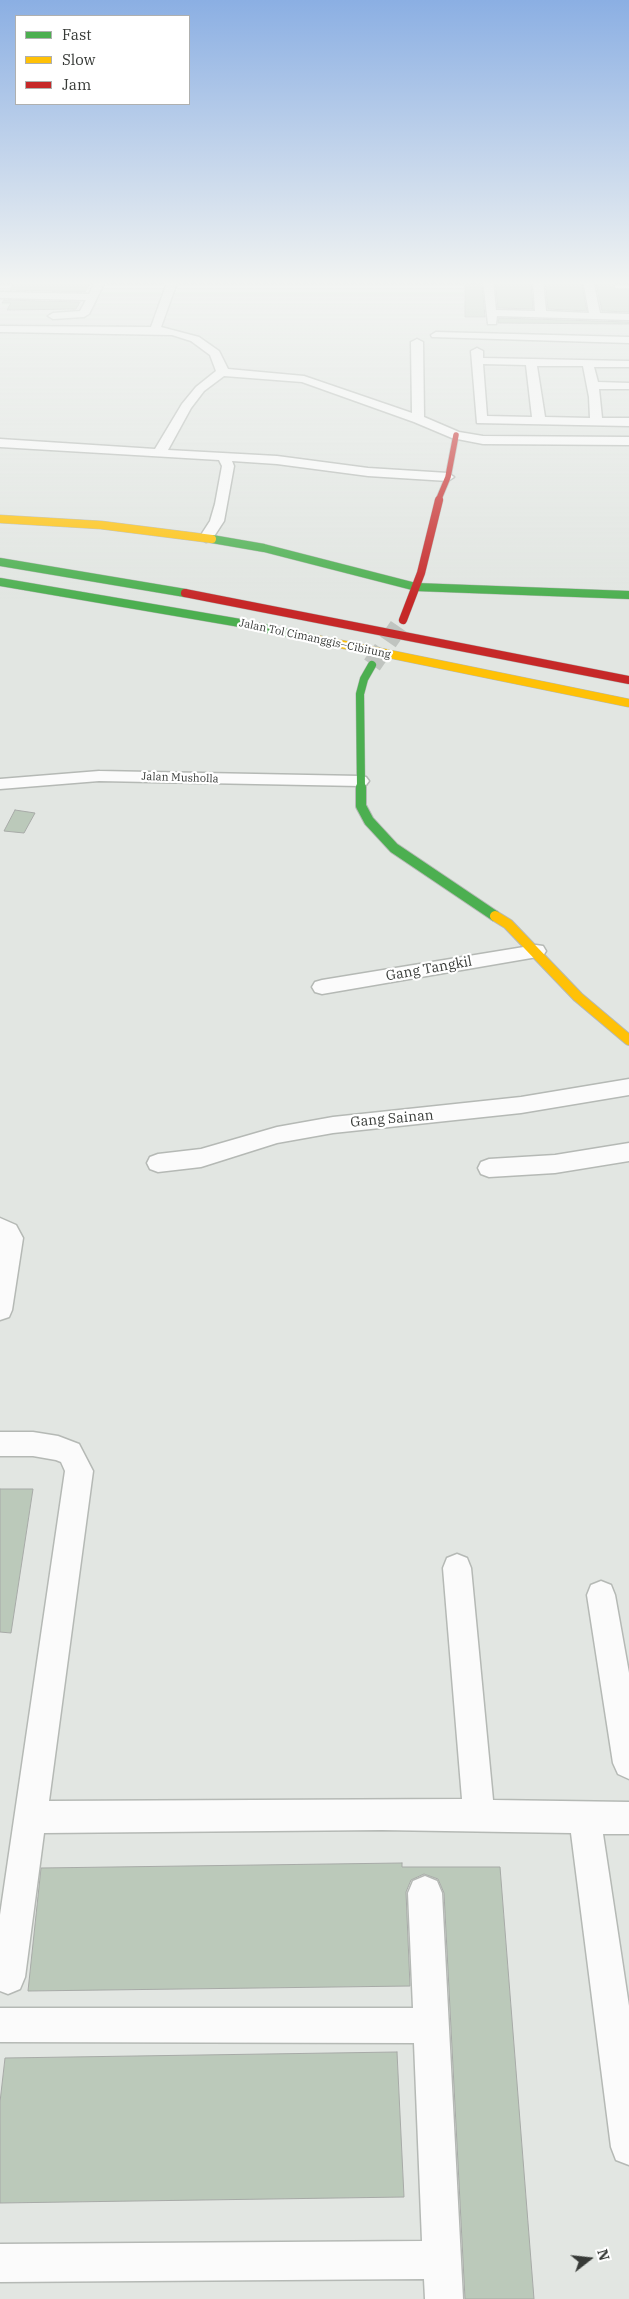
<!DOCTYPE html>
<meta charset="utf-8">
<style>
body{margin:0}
#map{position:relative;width:629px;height:2299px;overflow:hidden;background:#e2e6e2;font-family:"IBM Plex Serif",serif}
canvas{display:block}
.legend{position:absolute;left:15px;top:15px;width:175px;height:90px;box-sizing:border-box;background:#fff;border:1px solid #afb0af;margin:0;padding:6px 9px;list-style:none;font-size:15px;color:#373a37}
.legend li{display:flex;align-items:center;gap:10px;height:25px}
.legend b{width:25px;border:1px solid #afb0af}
.north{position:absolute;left:564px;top:2234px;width:50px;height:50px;-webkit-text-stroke:4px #fff;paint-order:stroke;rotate:74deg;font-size:14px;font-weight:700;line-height:20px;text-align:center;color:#373a37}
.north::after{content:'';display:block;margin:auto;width:18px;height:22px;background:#373a37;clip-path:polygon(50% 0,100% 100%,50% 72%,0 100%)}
</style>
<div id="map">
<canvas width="629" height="2299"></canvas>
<ul class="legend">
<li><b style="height:6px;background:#4caf50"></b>Fast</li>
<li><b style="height:6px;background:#ffc107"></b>Slow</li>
<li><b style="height:6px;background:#c62828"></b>Jam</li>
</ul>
<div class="north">N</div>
</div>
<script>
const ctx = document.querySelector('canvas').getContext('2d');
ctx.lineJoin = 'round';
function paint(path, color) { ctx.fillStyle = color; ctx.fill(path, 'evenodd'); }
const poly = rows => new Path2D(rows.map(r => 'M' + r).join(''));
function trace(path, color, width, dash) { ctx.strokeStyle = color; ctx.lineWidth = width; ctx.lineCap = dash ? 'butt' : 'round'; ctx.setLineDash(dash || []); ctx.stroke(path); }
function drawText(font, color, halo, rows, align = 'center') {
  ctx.font = font + ' "IBM Plex Serif",serif'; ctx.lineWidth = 4.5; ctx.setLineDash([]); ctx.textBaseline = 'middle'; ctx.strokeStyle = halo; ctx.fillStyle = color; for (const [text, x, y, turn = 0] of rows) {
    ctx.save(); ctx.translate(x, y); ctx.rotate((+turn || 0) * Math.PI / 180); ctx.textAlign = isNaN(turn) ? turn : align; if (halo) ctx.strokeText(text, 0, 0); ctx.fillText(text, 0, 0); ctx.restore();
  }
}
const building = poly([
 [15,280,92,280,85,292,10,290,15,280],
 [499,280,531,280,533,309,498,308,495,282,499,280],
 [545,280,581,280,587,311,548,309,545,280],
 [595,280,613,280,615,289,629,289,629,312,602,311,595,280],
 [465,284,482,285,485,317,465,317,465,284],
 [4,300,80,302,76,309,7,310,11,303,2,303,4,300],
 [499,318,629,322,629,324,498,323,499,318],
 [15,810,35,813,24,833,4,831,15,810],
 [0,1489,33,1489,11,1633,0,1632,0,1489],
 [402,1863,402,1867,500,1867,534,2299,465,2299,444,1893,438,1879,424,1874,411,1880,406,1892,410,1986,28,1991,41,1868,402,1863],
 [397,2052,404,2197,0,2203,0,2102,5,2058,397,2052]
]);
const secondaryTunnel = poly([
 [372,665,403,620]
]);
const street = poly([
 [96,280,106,280,89,314,84,317,53,319,48,316,53,313,80,311,86,300,0,298,0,292,89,294,96,280],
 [168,280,178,280,161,327,199,337,219,351,228,369,304,376,412,413,411,342,417,339,423,342,424,417,459,432,483,436,629,437,629,445,483,444,452,438,414,422,302,382,224,376,204,391,191,408,168,450,277,456,368,468,448,473,454,477,448,481,368,476,277,464,232,461,234,466,224,521,211,541,206,542,199,538,210,521,215,504,222,466,219,460,0,447,0,439,155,449,182,404,196,387,216,371,210,355,191,341,172,335,0,332,0,326,151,327,168,280],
 [483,280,493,280,496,310,535,311,533,280,543,280,546,311,589,313,583,280,593,280,600,313,629,314,629,320,497,316,496,324,488,324,483,280],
 [436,332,629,337,629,343,432,337,431,335,436,332],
 [477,348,483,351,483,358,629,361,629,367,594,367,598,382,629,383,629,389,599,389,602,418,629,418,629,426,477,423,471,351,477,348],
 [483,364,526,365,532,417,487,416,483,364],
 [537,366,583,366,589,397,590,418,545,417,537,366],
 [99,771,360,776,366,777,369,781,366,785,360,786,99,781,0,789,0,779,99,771],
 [536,945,543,946,546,951,543,956,322,994,315,992,312,987,315,982,322,980,536,945],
 [629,1079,629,1095,521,1113,333,1133,277,1143,201,1167,158,1172,150,1169,147,1163,150,1157,158,1154,201,1149,277,1127,333,1117,521,1097,629,1079],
 [629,1143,629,1161,555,1173,489,1177,481,1174,478,1168,481,1162,489,1159,555,1155,629,1143],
 [0,1218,16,1225,23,1238,12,1310,9,1317,0,1320,0,1218],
 [0,1432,33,1432,58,1436,79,1444,93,1471,49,1801,462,1799,443,1568,447,1558,457,1554,467,1558,471,1568,493,1800,629,1802,629,1834,603,1834,629,2006,629,2165,616,2160,611,2147,571,1833,382,1830,44,1833,25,1977,20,1989,8,1994,0,1991,0,1915,65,1471,61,1462,56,1460,33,1456,0,1456,0,1432],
 [601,1581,611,1585,615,1595,629,1673,629,1779,618,1774,613,1763,587,1595,591,1585,601,1581],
 [425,1876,437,1881,442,1893,463,2299,425,2299,424,2279,0,2282,0,2244,422,2241,414,2043,0,2042,0,2008,413,2008,408,1893,413,1881,425,1876]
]);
const fastFar1 = poly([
 [212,539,264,548,416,587,629,595],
 [0,562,185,593],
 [0,582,240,623,316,639],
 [361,788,360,694,364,679,372,665]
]);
const fast = poly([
 [361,787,361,806,369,821,394,848,495,916]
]);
const slowFar1 = poly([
 [0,519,101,525,212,539],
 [316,639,629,703]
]);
const slow = poly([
 [495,916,508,924,578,997,629,1040]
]);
const jamFar1 = poly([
 [438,501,448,477,456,435]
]);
const jam = poly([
 [185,593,629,680],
 [403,620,421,573,439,500]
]);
const farStreetnames = [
 ["Jalan Tol Cimanggis–Cibitung",315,639,12],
 ["Jalan Musholla",180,778,2]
];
const streetNames = [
 ["Gang Tangkil",429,969,-10],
 ["Gang Sainan",392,1119,-5]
];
paint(building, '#bbc9ba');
trace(building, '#a7aaa7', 1);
trace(secondaryTunnel, '#c0c4c0', 19, [19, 9]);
trace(street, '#b5b9b5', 3);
trace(fastFar1, '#b5b9b5', 9);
trace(fast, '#b5b9b5', 12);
trace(slowFar1, '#b5b9b5', 9);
trace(slow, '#b5b9b5', 12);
trace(jamFar1, '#b5b9b5', 7);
trace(jam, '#b5b9b5', 9);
paint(street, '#fbfbfb');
trace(fastFar1, '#4caf50', 8);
trace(fast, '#4caf50', 10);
trace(slowFar1, '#ffc107', 8);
trace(slow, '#ffc107', 10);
trace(jamFar1, '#c62828', 5.5);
trace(jam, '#c62828', 8);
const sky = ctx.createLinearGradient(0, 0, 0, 602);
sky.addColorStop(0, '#8bafe3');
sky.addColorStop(0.47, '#f2f4f2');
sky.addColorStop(1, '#f2f4f200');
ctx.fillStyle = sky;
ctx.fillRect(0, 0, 629, 602);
drawText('11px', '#373a37', '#fff', farStreetnames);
drawText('14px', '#373a37', '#fff', streetNames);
</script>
